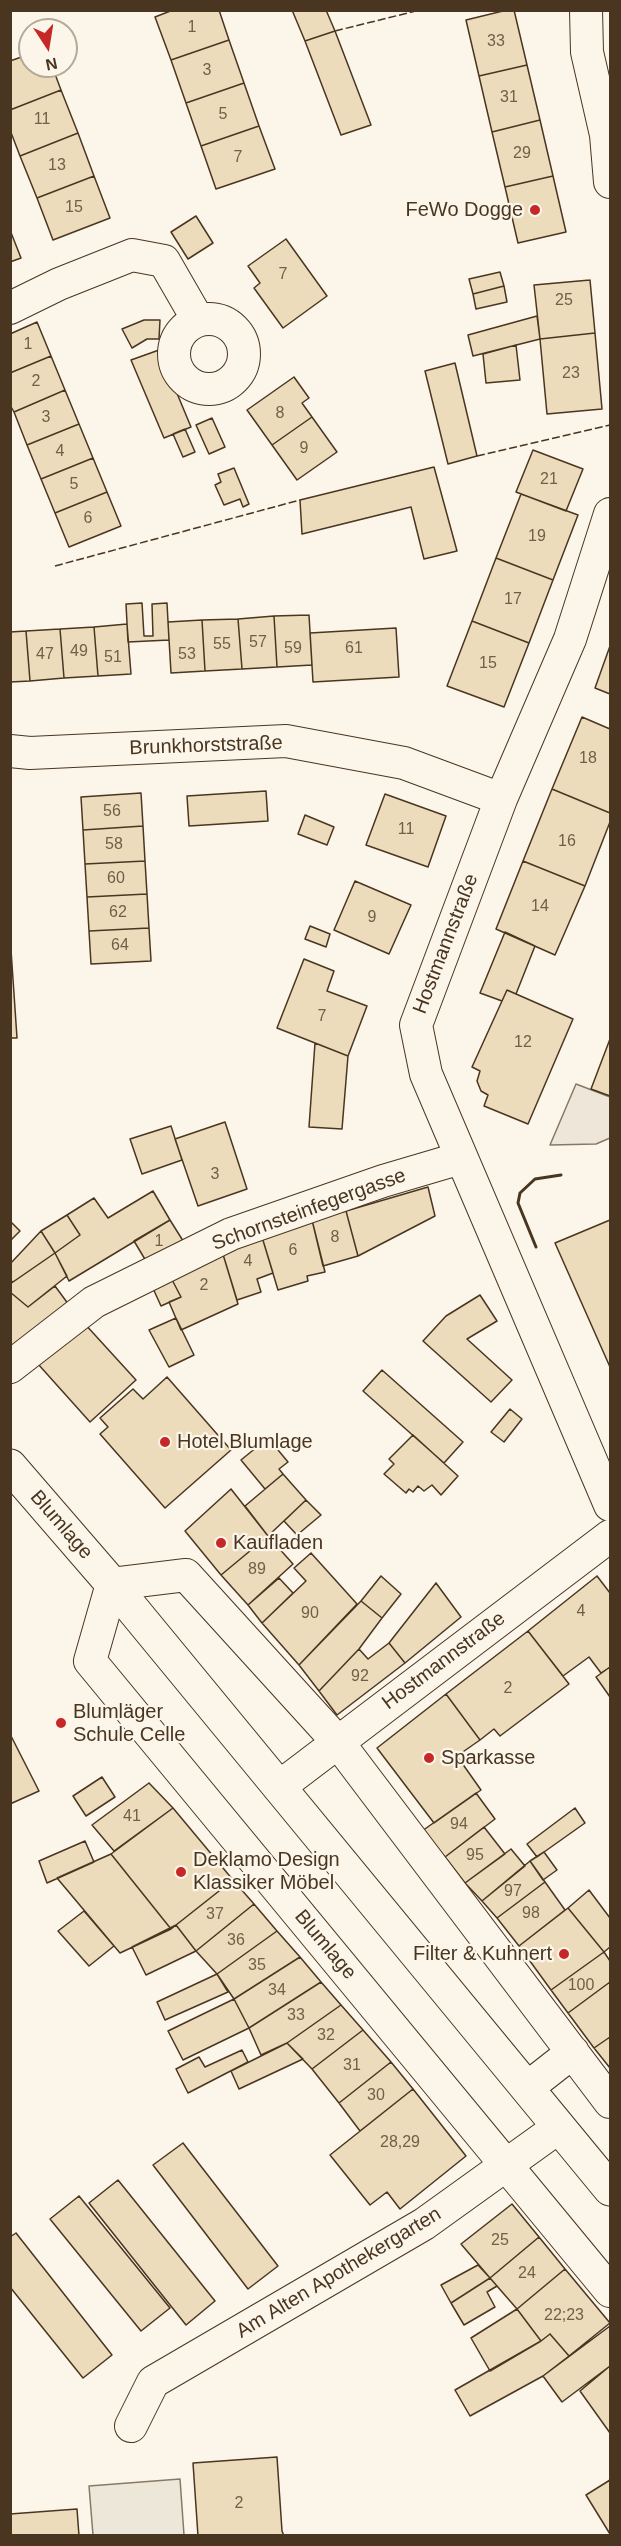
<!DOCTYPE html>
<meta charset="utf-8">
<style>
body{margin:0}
#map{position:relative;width:621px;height:2546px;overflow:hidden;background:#fbf6e9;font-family:Arial,sans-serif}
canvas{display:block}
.frame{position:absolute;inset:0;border:12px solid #4a3520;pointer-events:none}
.north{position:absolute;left:18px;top:18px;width:60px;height:60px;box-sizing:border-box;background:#fbf6e9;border:2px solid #b4a999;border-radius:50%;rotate:168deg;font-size:16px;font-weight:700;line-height:24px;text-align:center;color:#4a3520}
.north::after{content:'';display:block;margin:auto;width:21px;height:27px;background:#c62828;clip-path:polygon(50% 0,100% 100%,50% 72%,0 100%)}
</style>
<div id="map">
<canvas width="621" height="2546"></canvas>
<div class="frame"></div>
<div class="north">N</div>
</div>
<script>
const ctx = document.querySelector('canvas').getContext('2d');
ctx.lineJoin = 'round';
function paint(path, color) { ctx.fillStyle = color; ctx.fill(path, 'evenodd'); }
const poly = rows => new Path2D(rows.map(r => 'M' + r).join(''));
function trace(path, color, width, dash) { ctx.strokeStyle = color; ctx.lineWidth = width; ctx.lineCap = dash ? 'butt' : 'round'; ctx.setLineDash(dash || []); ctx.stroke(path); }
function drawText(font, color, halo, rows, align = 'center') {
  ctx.font = font + ' Arial,sans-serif'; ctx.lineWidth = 4.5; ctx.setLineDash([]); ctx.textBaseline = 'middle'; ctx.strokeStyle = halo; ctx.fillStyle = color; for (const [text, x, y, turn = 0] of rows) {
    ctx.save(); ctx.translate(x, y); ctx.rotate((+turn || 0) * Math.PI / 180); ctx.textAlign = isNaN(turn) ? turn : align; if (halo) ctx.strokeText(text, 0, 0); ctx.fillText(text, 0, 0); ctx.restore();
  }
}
const green = poly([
 [576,1084,610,1097,610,1138,596,1144,550,1145,576,1084]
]);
const parking = poly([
 [180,2479,184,2535,93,2535,89,2486,180,2479]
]);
const building = poly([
 [173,10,219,10,229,40,171,60,155,17,173,10],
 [292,10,326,10,335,31,305,41,292,10],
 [507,10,514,10,527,65,479,76,466,20,507,10],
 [335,31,371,125,341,135,305,41,335,31],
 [229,40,244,83,186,103,171,60,229,40],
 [30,54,30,66,52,66,61,90,10,110,10,61,30,54],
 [527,65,540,120,492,132,479,76,527,65],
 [244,83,259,126,201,146,186,103,244,83],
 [61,90,78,133,20,156,10,130,10,110,61,90],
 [540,120,553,176,505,187,492,132,540,120],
 [259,126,275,169,216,189,201,146,259,126],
 [78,133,94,176,37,198,20,156,78,133],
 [94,176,110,218,53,240,37,198,94,176],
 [553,176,566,232,518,243,505,187,553,176],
 [196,216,213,243,188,259,171,232,196,216],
 [10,230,21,258,10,262,10,230],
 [286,239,327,296,283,328,254,288,260,283,248,266,286,239],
 [500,272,504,286,473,294,469,279,500,272],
 [590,280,595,333,540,339,534,285,590,280],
 [504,286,507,302,476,309,473,294,504,286],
 [537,316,540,339,473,356,468,335,537,316],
 [144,320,160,320,159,339,147,339,132,348,122,329,144,320],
 [37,322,51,356,10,373,10,334,37,322],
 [595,333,602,409,547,414,540,339,595,333],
 [516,345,520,380,486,383,483,354,516,345],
 [159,350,191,427,164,438,131,360,159,350],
 [51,356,65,390,14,412,10,405,10,373,51,356],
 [455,363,477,456,448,464,425,371,455,363],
 [294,377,309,398,302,403,312,417,272,445,247,410,294,377],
 [65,390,79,424,27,445,14,412,65,390],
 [312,417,337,452,297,480,272,445,312,417],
 [212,418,225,447,209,454,196,425,212,418],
 [79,424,93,458,41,479,27,445,79,424],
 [185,429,195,452,183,457,173,434,185,429],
 [533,450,583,469,566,511,516,492,533,450],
 [93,458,107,492,55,513,41,479,93,458],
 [434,467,457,551,424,559,411,507,302,534,300,500,434,467],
 [234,468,249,504,243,507,240,499,224,505,215,485,221,482,218,474,234,468],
 [107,492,121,526,69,547,55,513,107,492],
 [521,494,578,515,553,580,496,558,521,494],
 [496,558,553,580,529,643,472,621,496,558],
 [142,603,144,636,153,636,152,604,167,603,169,640,128,642,126,604,142,603],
 [309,615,312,665,277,667,274,616,309,615],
 [274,616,277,667,242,669,238,619,274,616],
 [238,619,242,669,205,671,202,620,238,619],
 [202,620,205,671,171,673,168,622,202,620],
 [472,621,529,643,504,707,447,686,472,621],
 [127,624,131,674,98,676,94,627,127,624],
 [94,627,98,676,64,678,60,629,94,627],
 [396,628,399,677,313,682,310,633,396,628],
 [60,629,64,678,30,681,26,631,60,629],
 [26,631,30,681,10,682,10,632,26,631],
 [610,646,610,694,595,688,610,646],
 [582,717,610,729,610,813,552,789,582,717],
 [552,789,610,813,610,822,585,886,523,861,552,789],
 [266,791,268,821,189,826,187,796,266,791],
 [141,793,143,826,83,830,81,797,141,793],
 [385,794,446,816,428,867,366,845,385,794],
 [305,815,334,827,327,845,298,834,305,815],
 [143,826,145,861,85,864,83,830,143,826],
 [145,861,147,894,87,897,85,864,145,861],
 [523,861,585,886,555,955,496,929,523,861],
 [355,881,411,905,389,954,334,930,355,881],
 [147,894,149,928,89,931,87,897,147,894],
 [310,926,330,934,326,947,305,939,310,926],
 [149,928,151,961,91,964,89,931,149,928],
 [505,932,535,946,516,994,507,990,502,1001,480,993,505,932],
 [10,935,17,1038,10,1038,10,935],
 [304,959,334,971,327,991,367,1006,348,1056,277,1028,304,959],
 [507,990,573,1019,528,1124,484,1106,488,1095,481,1091,477,1081,480,1071,472,1067,507,990],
 [610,1039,610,1096,591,1089,610,1039],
 [315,1043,348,1056,342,1129,309,1127,315,1043],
 [225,1122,247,1189,198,1206,175,1139,225,1122],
 [171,1126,182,1160,142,1174,130,1139,171,1126],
 [428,1187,435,1216,358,1256,346,1211,428,1187],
 [153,1191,170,1220,69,1281,55,1253,80,1235,67,1215,94,1198,108,1218,153,1191],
 [346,1211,358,1256,323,1266,312,1220,346,1211],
 [67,1215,80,1235,55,1253,41,1231,67,1215],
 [170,1220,185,1244,149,1266,134,1241,170,1220],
 [312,1220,325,1272,307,1276,308,1281,278,1290,262,1237,312,1220],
 [610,1220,610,1367,555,1243,610,1220],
 [10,1221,20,1231,10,1241,10,1221],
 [41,1231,55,1253,13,1282,10,1280,10,1264,41,1231],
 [262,1237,273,1273,257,1279,261,1292,237,1300,222,1251,262,1237],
 [222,1251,238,1304,181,1330,169,1302,181,1297,169,1274,222,1251],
 [55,1253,67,1276,28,1307,10,1292,10,1284,55,1253],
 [169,1274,181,1297,161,1306,151,1284,169,1274],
 [55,1286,69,1305,16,1350,10,1345,10,1292,28,1307,55,1286],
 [480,1295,497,1321,467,1339,512,1380,491,1402,423,1341,446,1316,480,1295],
 [176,1318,194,1355,169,1367,149,1330,176,1318],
 [84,1323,136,1380,90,1422,38,1364,84,1323],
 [382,1370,463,1442,444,1463,363,1391,382,1370],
 [167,1377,231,1450,165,1508,100,1434,108,1427,100,1418,133,1389,143,1399,167,1377],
 [510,1409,522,1419,504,1442,491,1432,510,1409],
 [413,1435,458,1476,441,1495,432,1485,424,1491,418,1486,413,1492,409,1489,406,1493,384,1474,394,1464,389,1459,413,1435],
 [268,1438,288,1462,279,1469,283,1474,265,1489,241,1460,268,1438],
 [283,1474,306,1500,268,1536,245,1506,283,1474],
 [231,1489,268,1536,221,1575,185,1531,231,1489],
 [306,1500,321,1515,297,1535,284,1521,306,1500],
 [268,1536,293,1564,248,1605,221,1575,268,1536],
 [311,1553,357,1604,299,1665,262,1623,306,1581,294,1568,311,1553],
 [381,1576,401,1594,382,1618,361,1601,381,1576],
 [597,1576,610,1593,610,1667,601,1673,589,1657,563,1676,528,1631,597,1576],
 [279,1578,293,1593,262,1623,248,1605,279,1578],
 [436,1583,461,1617,405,1663,389,1643,436,1583],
 [361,1601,382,1618,359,1649,319,1691,299,1665,361,1601],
 [528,1631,569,1684,500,1736,494,1729,480,1740,446,1694,528,1631],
 [389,1643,405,1663,337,1715,319,1691,359,1649,368,1659,389,1643],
 [610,1667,610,1697,596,1677,610,1667],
 [446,1694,480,1740,457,1756,481,1790,434,1823,377,1748,446,1694],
 [10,1734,39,1791,10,1804,10,1734],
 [102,1777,115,1797,86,1816,73,1796,102,1777],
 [149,1783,173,1808,114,1851,92,1825,149,1783],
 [476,1793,495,1819,445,1857,422,1831,476,1793],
 [173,1808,233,1880,171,1929,111,1854,173,1808],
 [575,1808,585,1823,537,1857,527,1844,575,1808],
 [484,1827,505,1854,465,1883,445,1857,484,1827],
 [85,1841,94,1862,47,1883,39,1861,85,1841],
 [511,1849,525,1866,482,1901,465,1883,511,1849],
 [544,1852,557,1870,543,1880,530,1861,544,1852],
 [111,1854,171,1929,120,1953,57,1878,111,1854],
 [530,1861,545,1882,497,1918,482,1901,530,1861],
 [233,1880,254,1904,196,1951,176,1925,233,1880],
 [545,1882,565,1910,519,1946,497,1918,545,1882],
 [589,1890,610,1918,610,1947,604,1952,568,1908,589,1890],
 [254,1904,277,1931,217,1974,196,1951,254,1904],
 [568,1908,604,1952,551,1990,519,1946,568,1908],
 [84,1911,114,1946,89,1966,58,1931,84,1911],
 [176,1925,196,1951,146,1975,132,1947,176,1925],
 [277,1931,300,1957,234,1999,217,1974,277,1931],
 [604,1952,610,1961,610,1982,568,2013,551,1990,604,1952],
 [300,1957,321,1982,249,2028,234,1999,300,1957],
 [217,1974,228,1992,165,2020,157,2002,217,1974],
 [321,1982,341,2005,287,2043,261,2055,249,2028,321,1982],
 [610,1982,610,2037,594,2048,568,2013,610,1982],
 [234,1999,249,2028,183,2060,168,2031,234,1999],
 [341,2005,363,2030,312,2069,287,2043,341,2005],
 [363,2030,391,2062,339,2103,312,2069,363,2030],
 [610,2037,610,2068,594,2048,610,2037],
 [287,2043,303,2059,239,2089,231,2071,287,2043],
 [242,2050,248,2062,188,2093,176,2069,199,2057,205,2067,242,2050],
 [391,2062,413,2089,360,2131,339,2103,391,2062],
 [413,2089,466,2156,400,2209,387,2192,370,2205,330,2155,413,2089],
 [183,2143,278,2266,248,2289,153,2165,183,2143],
 [118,2180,215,2301,186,2325,89,2203,118,2180],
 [79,2196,170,2308,141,2331,50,2219,79,2196],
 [512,2204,539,2237,490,2278,461,2244,512,2204],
 [16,2233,112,2355,83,2378,10,2287,10,2237,16,2233],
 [539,2237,565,2269,517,2309,490,2278,539,2237],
 [478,2265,490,2278,451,2303,441,2285,478,2265],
 [565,2269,610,2323,569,2356,550,2334,541,2341,517,2309,565,2269],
 [490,2278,497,2286,487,2292,495,2307,464,2325,451,2303,490,2278],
 [517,2309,541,2341,490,2371,471,2338,517,2309],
 [610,2326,610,2366,562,2402,543,2376,610,2326],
 [550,2334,569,2356,543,2376,470,2416,455,2390,541,2341,550,2334],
 [610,2366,610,2433,580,2391,610,2366],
 [277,2457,282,2531,284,2536,198,2536,193,2463,277,2457],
 [610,2480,610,2534,586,2495,610,2480],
 [77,2509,79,2536,10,2536,10,2514,77,2509]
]);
const street = poly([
 [586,10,587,52,606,135,610,182],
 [10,308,59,284,132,255,164,261,198,320],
 '174 354a35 35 0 1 1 70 0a35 35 0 1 1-70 0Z',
 [610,514,570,639,501,799,416,1025,426,1074,610,1505],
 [10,751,30,753,286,741,404,763,501,799],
 [10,1367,94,1302,231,1234,383,1181,461,1158],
 [279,1787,610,1536],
 [527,2088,573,2052],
 [610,2102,337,1741,186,1575,112,1584,90,1661,610,2291],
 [131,2426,153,2382,424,2224,559,2127]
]);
const primary = poly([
 [10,1466,112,1584,610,2189]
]);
const fence = poly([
 [335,31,420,10],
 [477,456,610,425],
 [55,566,300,500]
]);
const wall = poly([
 [536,1247,518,1203,520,1193,535,1179,561,1175]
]);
const markers = [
 [535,210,6,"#c62828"],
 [165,1442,6,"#c62828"],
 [221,1543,6,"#c62828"],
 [61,1723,6,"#c62828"],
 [429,1758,6,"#c62828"],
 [181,1872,6,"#c62828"],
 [564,1954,6,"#c62828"]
];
const numberNames = [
 ["1",192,28],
 ["33",496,42],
 ["3",207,71],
 ["31",509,98],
 ["5",223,115],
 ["11",42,120],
 ["29",522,154],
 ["7",238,158],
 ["13",57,166],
 ["15",74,208],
 ["7",283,275],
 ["25",564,301],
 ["1",28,345],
 ["23",571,374],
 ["2",36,382],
 ["8",280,414],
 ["3",46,418],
 ["9",304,449],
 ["4",60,452],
 ["21",549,480],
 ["5",74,485],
 ["6",88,519],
 ["19",537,537],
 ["17",513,600],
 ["57",258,643],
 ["55",222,645],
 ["59",293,649],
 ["61",354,649],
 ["49",79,652],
 ["47",45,655],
 ["53",187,655],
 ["51",113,658],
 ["15",488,664],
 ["18",588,759],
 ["56",112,812],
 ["11",406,830],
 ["16",567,842],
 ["58",114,845],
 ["60",116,879],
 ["14",540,907],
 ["62",118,913],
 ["9",372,918],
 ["64",120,946],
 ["7",322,1017],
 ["12",523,1043],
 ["3",215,1175],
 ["8",335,1238],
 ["1",159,1242],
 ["6",293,1251],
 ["4",248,1262],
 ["2",204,1286],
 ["89",257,1570],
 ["4",581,1612],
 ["90",310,1614],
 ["92",360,1677],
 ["2",508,1689],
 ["41",132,1817],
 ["94",459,1825],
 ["95",475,1856],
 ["97",513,1892],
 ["98",531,1914],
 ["37",215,1915],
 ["36",236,1941],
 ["35",257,1966],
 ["100",581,1986],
 ["34",277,1991],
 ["33",296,2016],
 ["32",326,2036],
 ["31",352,2066],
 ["30",376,2096],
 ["28,29",400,2143],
 ["25",500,2241],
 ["24",527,2274],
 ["22;23",564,2316],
 ["2",239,2504]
];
const poiNames = [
 ["FeWo Dogge",523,210,"right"],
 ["Hotel Blumlage",177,1442],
 ["Kaufladen",233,1543],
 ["Blumläger",73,1712],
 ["Schule Celle",73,1735],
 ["Sparkasse",441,1758],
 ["Deklamo Design",193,1860],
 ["Klassiker Möbel",193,1883],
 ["Filter & Kuhnert",552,1954,"right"]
];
const streetNames = [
 ["Brunkhorststraße",206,746,-2],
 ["Hostmannstraße",446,944,-69],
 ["Schornsteinfegergasse",309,1210,-20],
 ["Blumlage",61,1525,49],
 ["Hostmannstraße",444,1661,-37],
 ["Blumlage",325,1945,50],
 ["Am Alten Apothekergarten",339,2273,-31]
];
paint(green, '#ede6d9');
trace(green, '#887966', 1.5);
paint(parking, '#ede7d9');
trace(parking, '#887966', 1.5);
paint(building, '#ecdcbc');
trace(building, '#4a3520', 1.5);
trace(street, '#4a3520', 34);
trace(primary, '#4a3520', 35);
trace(street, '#fbf6e9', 32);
trace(primary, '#fbf6e9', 33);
trace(fence, '#4a3520', 1.5, [8, 3]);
trace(wall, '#4a3520', 3);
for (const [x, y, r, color] of markers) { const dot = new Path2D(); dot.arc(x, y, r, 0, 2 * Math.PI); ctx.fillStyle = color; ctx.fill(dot); trace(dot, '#fbf6e9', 2); }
drawText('16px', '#725f47', null, numberNames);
drawText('20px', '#4a3520', '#fbf6e9', poiNames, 'left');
drawText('20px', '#4a3520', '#fbf6e9', streetNames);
</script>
